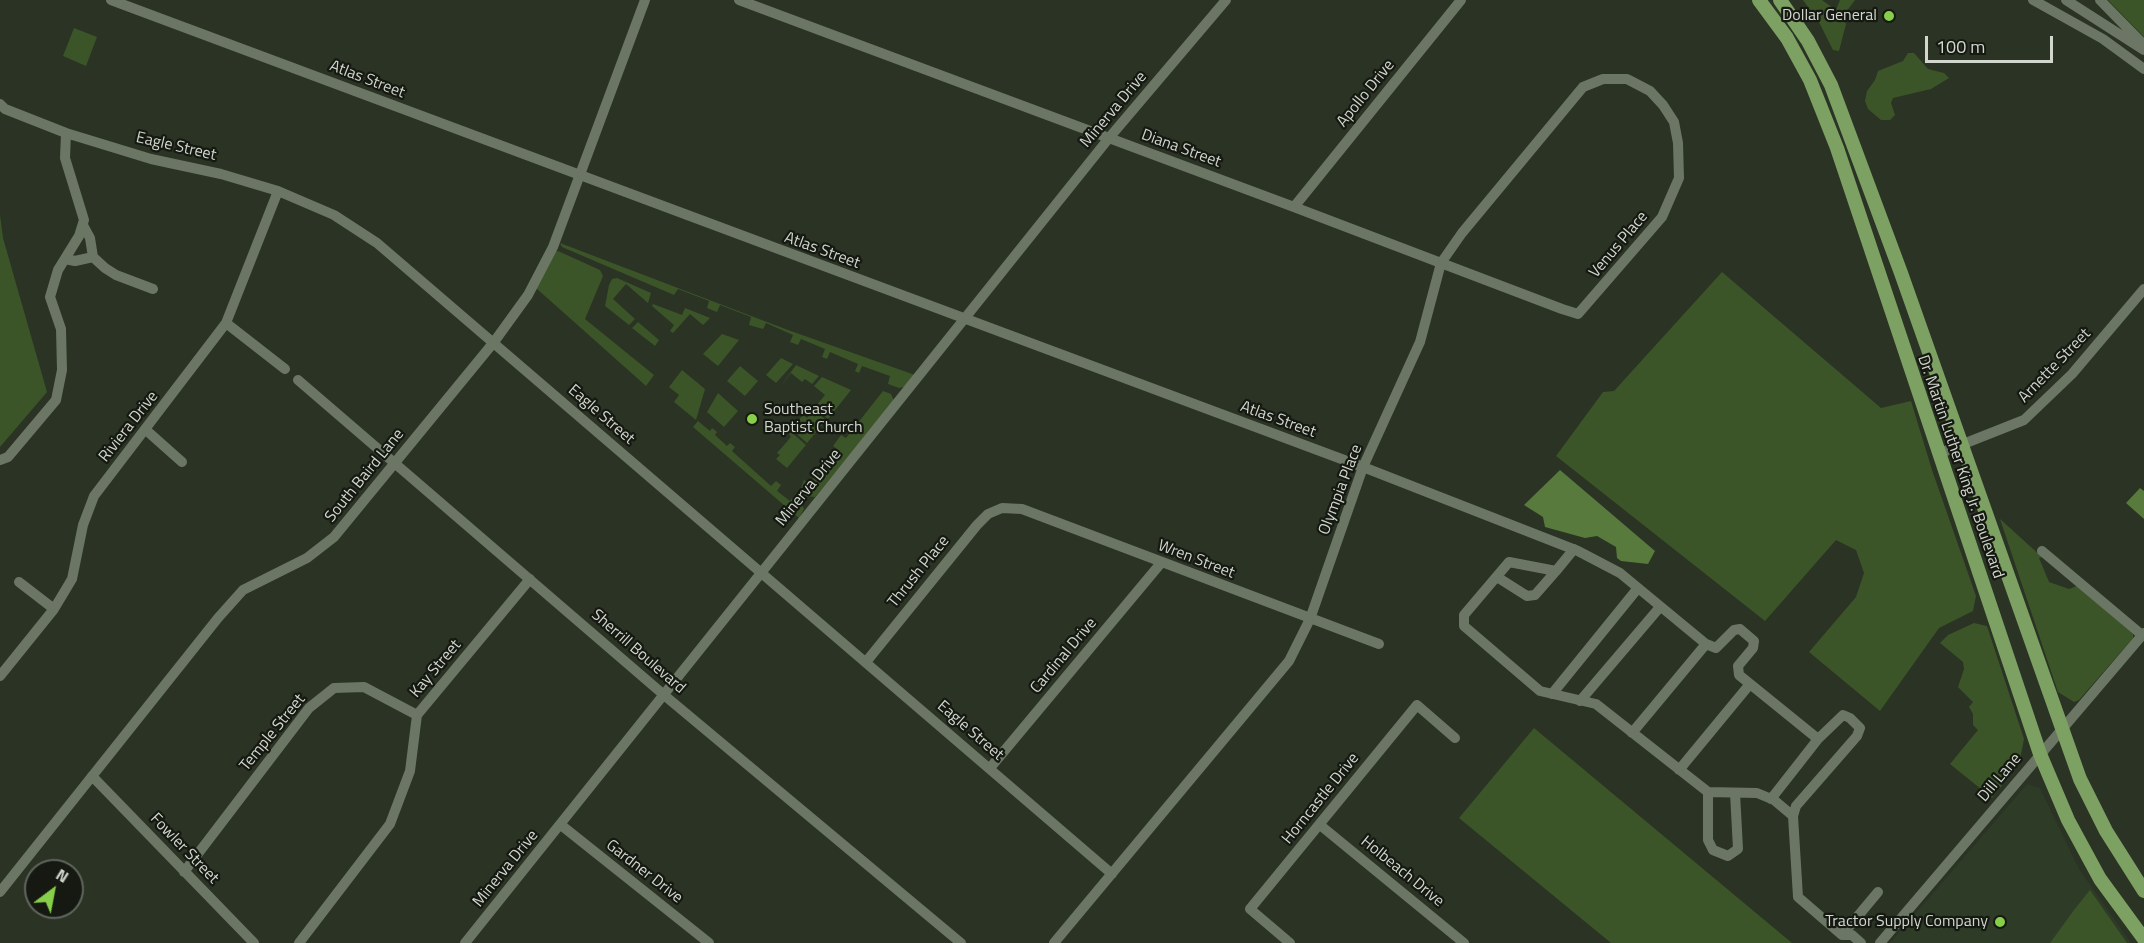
<!DOCTYPE html>
<style>
body{margin:0}
#map{position:relative;width:2144px;height:943px;overflow:hidden;background:#2a3324;font-family:"Titillium Web",sans-serif}
canvas{display:block}
.north{position:absolute;left:24px;top:859px;width:60px;height:60px;box-sizing:border-box;background:#151912;border:2px solid #60655d;border-radius:50%;rotate:32deg;font-size:16px;font-weight:700;line-height:24px;text-align:center;color:#d1d7cd}
.north::after{content:'';display:block;margin:auto;width:21px;height:27px;background:#88cf49;clip-path:polygon(50% 0,100% 100%,50% 72%,0 100%)}
.scale{position:absolute;left:1925px;top:36px;width:128px;height:27px;box-sizing:border-box;border:3px solid #d1d7cd;border-top:0;padding-left:8px;font-size:18px;line-height:21px;white-space:nowrap;color:#d1d7cd;-webkit-text-stroke:4px #151912;paint-order:stroke}
</style>
<div id="map">
<canvas width="2144" height="943"></canvas>
<div class="north">N</div>
<div class="scale">100 m</div>
</div>
<script>
const ctx = document.querySelector('canvas').getContext('2d');
ctx.lineJoin = 'round';
function paint(path, color) { ctx.fillStyle = color; ctx.fill(path, 'evenodd'); }
const poly = rows => new Path2D(rows.map(r => 'M' + r).join(''));
function trace(path, color, width, dash) { ctx.strokeStyle = color; ctx.lineWidth = width; ctx.lineCap = dash ? 'butt' : 'round'; ctx.setLineDash(dash || []); ctx.stroke(path); }
function drawText(font, color, halo, rows, align = 'center') {
  ctx.font = font + ' "Titillium Web",sans-serif'; ctx.lineWidth = 4.5; ctx.setLineDash([]); ctx.textBaseline = 'middle'; ctx.strokeStyle = halo; ctx.fillStyle = color; for (const [text, x, y, turn = 0] of rows) {
    ctx.save(); ctx.translate(x, y); ctx.rotate((+turn || 0) * Math.PI / 180); ctx.textAlign = isNaN(turn) ? turn : align; if (halo) ctx.strokeText(text, 0, 0); ctx.fillText(text, 0, 0); ctx.restore();
  }
}
const built = poly([
 [2027,784,2040,788,2079,869,2131,943,1890,943]
]);
const green = poly([
 [1803,0,1822,0,1836,10,1840,0,1855,0,1843,16,1846,24,1839,51,1833,50,1820,24],
 [2108,0,2144,0,2144,37],
 [74,28,97,37,86,66,63,56],
 [1908,53,1914,53,1928,69,1944,73,1949,78,1931,89,1893,98,1891,103,1895,115,1890,120,1881,120,1868,109,1865,101,1867,91,1875,80,1878,71,1903,61],
 [0,215,3,238,47,392,0,447],
 [560,243,788,330,915,375,904,387,899,388,888,384,890,376,862,366,859,373,855,371,858,364,830,352,827,359,822,357,825,349,801,339,798,345,790,342,793,335,766,323,763,329,749,325,751,317,720,305,717,312,707,308,709,301,678,289,674,295,562,247],
 [558,251,600,270,603,276,585,319,654,375,646,386,536,288,555,252],
 [1722,272,1881,408,1911,401,1932,470,1976,596,1973,611,1939,628,1880,711,1809,652,1856,597,1864,573,1856,550,1836,540,1765,621,1556,456,1603,392,1614,391],
 [617,278,651,293,648,303,626,284,613,299,635,319,629,325,605,306,609,285,612,279],
 [653,304,682,315,685,308,710,318,703,325,690,314,673,333,670,331,674,325,652,306],
 [638,322,659,340,655,346,632,328],
 [722,334,739,340,718,366,703,354],
 [781,358,793,364,776,383,766,375],
 [796,365,819,376,812,384,805,379,802,382,791,373,780,387],
 [740,366,758,381,745,396,727,381],
 [682,370,705,389,696,420,674,402,679,395,669,387],
 [822,377,851,390,828,419,815,407,825,395,814,386],
 [883,391,891,394,894,401,815,497,804,496,801,488,804,480,809,483,837,449,833,446,841,435,846,438],
 [718,393,738,411,724,427,707,412],
 [813,409,826,420,807,443,791,429,803,415,807,418],
 [698,421,710,431,712,428,717,432,715,435,727,446,730,443,735,447,732,451,771,486,776,481,781,485,777,491,790,501,794,496,800,500,804,509,799,518,693,427],
 [791,432,806,445,787,468,776,459,780,455,777,453,791,437,789,434],
 [2000,519,2042,557,2039,558,2049,582,2069,589,2077,586,2133,634,2133,638,2079,700,2074,702,2058,692],
 [1974,623,1987,626,2024,739,2019,764,1992,798,1950,764,1978,730,1973,725,1973,714,1969,707,1973,702,1958,687,1964,669,1963,662,1940,643,1948,635],
 [1534,728,1792,943,1611,943,1459,818],
 [2090,890,2127,943,2050,943,2074,910]
]);
const water = poly([
 [1560,470,1655,551,1648,564,1621,561,1617,558,1616,547,1597,536,1585,538,1545,527,1543,517,1524,505],
 [2140,488,2144,491,2144,519,2126,503]
]);
const minor = poly([
 [111,0,1363,467,1578,551,1620,573,1706,644,1716,648,1734,630,1740,629,1754,641,1753,648,1738,666,1739,675,1818,739,1843,715,1850,718,1860,728,1857,736,1796,806,1793,816,1798,897,1842,935,1852,935,1861,943],
 [739,0,1294,207,1441,263,1562,309,1578,314,1662,217,1679,178,1678,143,1674,122,1663,105,1650,91,1627,79,1603,79,1583,87,1462,233,1441,263,1420,342,1363,467,1310,619,1289,661,1054,943],
 [2033,0,2103,39,2144,69],
 [2066,0,2144,50],
 [2100,0,2144,45],
 [0,104,5,109,66,133,151,159,221,174,278,191,334,215,377,243,1112,874],
 [1294,207,1461,0],
 [83,225,90,238,93,257,105,268,116,275,153,289],
 [65,259,75,261,93,257],
 [226,323,285,369],
 [298,380,664,695,961,943],
 [146,430,182,462],
 [1938,454,2024,420,2072,374,2144,289],
 [0,460,8,457,56,400,62,370,61,329,50,297,58,270,79,236,84,220,65,158,66,133],
 [1574,549,1556,571,1509,562,1464,615,1464,626,1540,691,1596,704,1708,792,1757,793,1774,800,1793,816],
 [2042,551,2142,635],
 [1497,577,1527,596,1535,595,1556,571],
 [19,582,54,609],
 [866,662,977,525,988,514,1002,508,1022,509,1379,644],
 [0,676,54,609,72,579,83,525,94,496,226,323,278,191],
 [1552,694,1638,588],
 [1580,701,1660,607],
 [1632,733,1706,644],
 [990,768,1161,563],
 [1679,770,1750,684],
 [92,776,254,943],
 [1708,792,1708,840,1713,850,1728,856,1738,849,1735,793],
 [1771,799,1818,739],
 [561,825,709,943],
 [1320,825,1464,943],
 [184,872,309,708,334,688,364,687,417,715],
 [0,892,218,618,243,590,307,558,334,537,494,342,528,295,553,247,645,0],
 [1842,935,1878,892],
 [299,943,390,824,410,771,417,715,530,579],
 [465,943,1109,138,1226,0],
 [1290,943,1250,909,1417,705,1455,738],
 [1880,943,2144,633]
]);
const major = poly([
 [1759,0,1787,38,1810,80,1837,148,2040,754,2068,820,2100,879,2144,939],
 [1780,0,1808,41,1831,85,1901,273,2080,779,2106,831,2144,891]
]);
const markers = [
 [1889,16,6,"#88cf49"],
 [752,419,6,"#88cf49"],
 [2000,922,6,"#88cf49"]
];
const poiNames = [
 ["Dollar General",1877,16],
 ["Southeast",764,410,"left"],
 ["Baptist Church",764,428,"left"],
 ["Tractor Supply Company",1988,922]
];
const streetNames = [
 ["Atlas Street",367,80,21],
 ["Apollo Drive",1366,94,-51],
 ["Minerva Drive",1114,110,-50],
 ["Eagle Street",176,147,13],
 ["Diana Street",1181,149,20],
 ["Venus Place",1619,245,-50],
 ["Atlas Street",822,251,20],
 ["Arnette Street",2055,366,-46],
 ["Eagle Street",601,415,41],
 ["Atlas Street",1278,420,20],
 ["Riviera Drive",129,427,-52],
 ["Dr. Martin Luther King Jr. Boulevard",1960,467,71],
 ["South Baird Lane",365,476,-51],
 ["Minerva Drive",809,488,-51],
 ["Olympia Place",1341,490,-69],
 ["Wren Street",1196,560,21],
 ["Thrush Place",919,572,-51],
 ["Sherrill Boulevard",638,652,41],
 ["Cardinal Drive",1064,656,-50],
 ["Kay Street",436,669,-50],
 ["Eagle Street",970,731,41],
 ["Temple Street",273,733,-51],
 ["Dill Lane",2000,778,-50],
 ["Horncastle Drive",1321,799,-51],
 ["Fowler Street",184,849,46],
 ["Minerva Drive",506,869,-51],
 ["Gardner Drive",644,872,38],
 ["Holbeach Drive",1402,872,39]
];
paint(built, '#2e3b26');
paint(green, '#3c5528');
paint(water, '#587b3d');
trace(minor, '#6c7665', 10);
trace(major, '#7da162', 14);
for (const [x, y, r, color] of markers) { const dot = new Path2D(); dot.arc(x, y, r, 0, 2 * Math.PI); ctx.fillStyle = color; ctx.fill(dot); trace(dot, '#151912', 2); }
drawText('16px', '#d1d7cd', '#151912', poiNames, 'right');
drawText('16px', '#d1d7cd', '#151912', streetNames);
</script>
